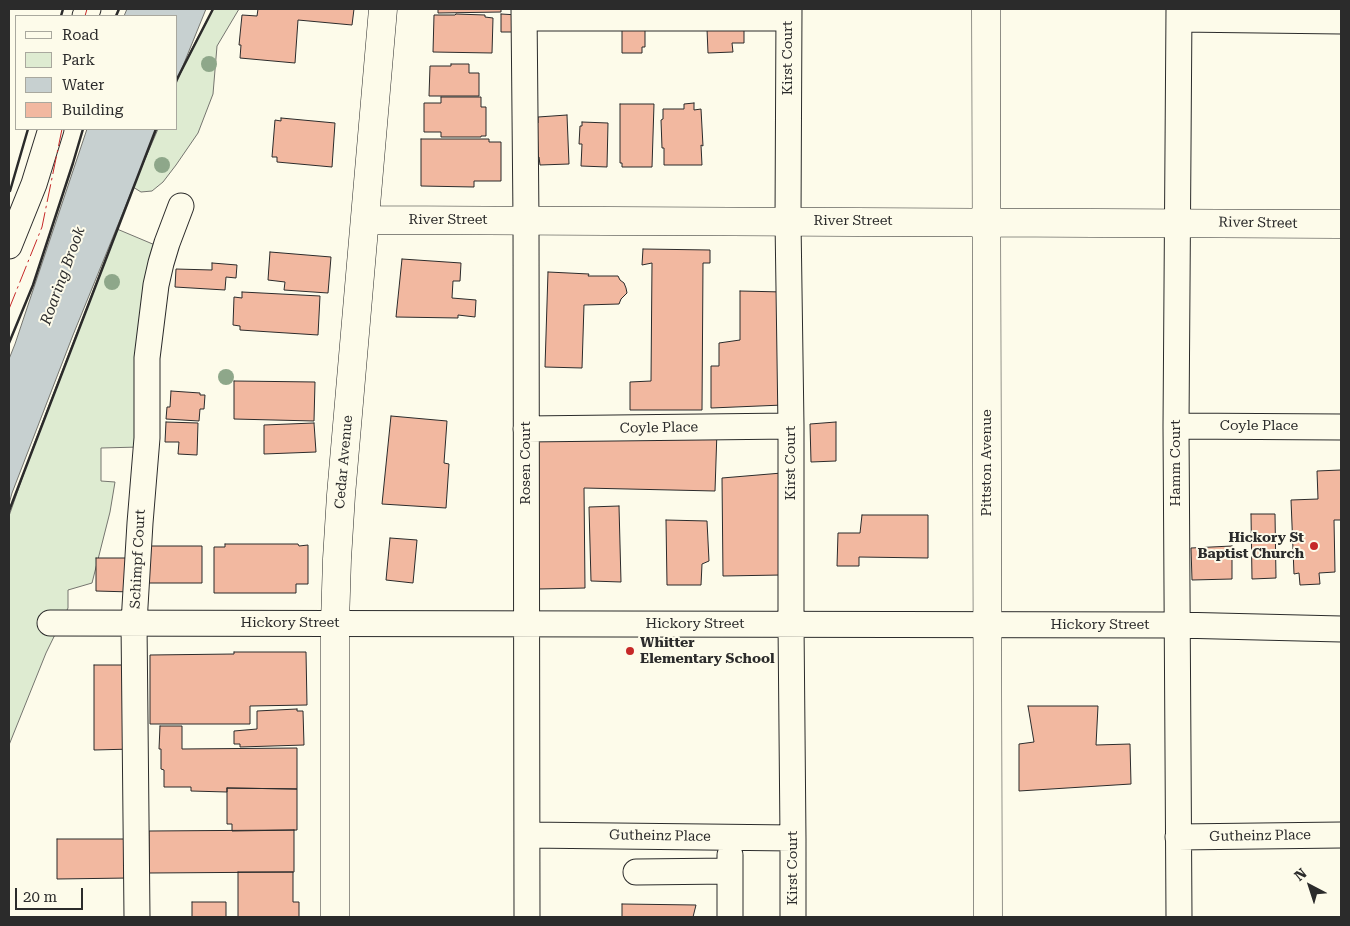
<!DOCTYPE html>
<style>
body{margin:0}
#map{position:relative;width:1350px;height:926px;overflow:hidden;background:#fdfbea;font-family:"Roboto Serif",serif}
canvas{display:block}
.frame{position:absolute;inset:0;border:10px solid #2b2b2b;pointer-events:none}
.legend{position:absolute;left:15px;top:15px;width:162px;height:115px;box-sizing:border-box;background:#fdfbea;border:1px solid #a9a89e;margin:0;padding:6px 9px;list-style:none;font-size:15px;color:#2b2b2b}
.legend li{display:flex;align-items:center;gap:10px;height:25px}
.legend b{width:25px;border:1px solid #a9a89e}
.north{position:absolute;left:1285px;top:861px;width:50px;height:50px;-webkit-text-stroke:4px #fdfbea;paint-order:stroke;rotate:320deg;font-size:14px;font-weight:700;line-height:20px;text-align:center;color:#2b2b2b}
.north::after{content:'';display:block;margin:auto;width:18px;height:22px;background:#2b2b2b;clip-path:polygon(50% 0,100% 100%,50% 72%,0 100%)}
.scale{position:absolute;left:15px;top:888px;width:68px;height:22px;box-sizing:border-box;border:2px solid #2b2b2b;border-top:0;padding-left:6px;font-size:15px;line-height:18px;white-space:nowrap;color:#2b2b2b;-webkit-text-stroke:4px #fdfbea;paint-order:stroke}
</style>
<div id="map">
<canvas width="1350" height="926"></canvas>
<div class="frame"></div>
<ul class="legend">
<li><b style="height:6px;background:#fdfbea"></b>Road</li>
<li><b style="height:14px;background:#deebd1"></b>Park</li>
<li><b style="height:14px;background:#c7d0d0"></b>Water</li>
<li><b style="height:14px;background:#f2b8a0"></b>Building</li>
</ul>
<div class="north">N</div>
<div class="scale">20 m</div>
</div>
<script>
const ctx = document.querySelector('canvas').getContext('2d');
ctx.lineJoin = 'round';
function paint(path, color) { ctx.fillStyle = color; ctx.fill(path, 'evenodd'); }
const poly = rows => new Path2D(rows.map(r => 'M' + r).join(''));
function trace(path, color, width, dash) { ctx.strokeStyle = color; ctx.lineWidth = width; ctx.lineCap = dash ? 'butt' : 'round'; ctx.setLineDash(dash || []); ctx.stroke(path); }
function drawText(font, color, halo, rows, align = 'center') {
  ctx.font = font + ' "Roboto Serif",serif'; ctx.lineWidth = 4; ctx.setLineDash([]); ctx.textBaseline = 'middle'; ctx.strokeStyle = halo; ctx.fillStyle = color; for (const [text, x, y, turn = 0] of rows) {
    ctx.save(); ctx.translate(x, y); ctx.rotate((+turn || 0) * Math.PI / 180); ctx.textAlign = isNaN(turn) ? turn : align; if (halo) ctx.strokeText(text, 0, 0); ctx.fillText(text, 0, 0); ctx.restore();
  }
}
const green = poly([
 [213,9,239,9,217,46,213,94,198,133,176,165,163,182,152,191,141,192,133,187,158,129,176,129,176,84,189,54,213,9],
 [117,229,155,245,140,447,101,448,101,481,115,482,110,512,92,583,68,590,68,608,46,653,9,745,9,516,33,447,117,229]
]);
const water = poly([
 [127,9,206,9,176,83,176,16,124,16,127,9],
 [87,129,157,129,73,335,12,493,9,504,9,359,15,344,87,129]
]);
const building = poly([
 [258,9,354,9,352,25,298,20,295,63,240,58,241,45,239,45,242,15,257,16,258,9],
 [438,9,501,9,501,12,438,13,438,9],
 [456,14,485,15,485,17,493,18,492,53,433,52,434,15,455,15,456,14],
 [501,14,518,15,518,32,501,32,501,14],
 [744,27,744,43,732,43,733,52,708,53,707,29,744,27],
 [622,29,645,29,645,47,642,47,642,53,622,53,622,29],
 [451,64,469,64,469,73,479,73,479,96,429,96,430,66,451,66,451,64],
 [441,97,481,97,481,107,486,107,486,136,481,136,481,137,441,137,441,132,424,132,424,103,441,103,441,97],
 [694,103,694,110,701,109,703,146,701,145,702,165,664,165,664,148,662,148,661,120,663,119,663,109,684,109,684,104,694,103],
 [620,104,654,104,652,167,622,167,622,163,620,163,620,104],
 [567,115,569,164,540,165,539,157,538,157,537,123,538,123,538,117,567,115],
 [281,118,335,123,332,167,277,162,277,157,272,157,275,120,281,121,281,118],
 [582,122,608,123,607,167,581,166,582,144,579,144,580,126,582,126,582,122],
 [421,139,489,139,489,142,501,142,501,181,474,181,474,187,421,186,421,139],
 [643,249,710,250,710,263,703,263,702,410,630,410,630,382,651,381,652,263,642,265,643,249],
 [270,252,331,257,328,293,284,290,285,282,268,280,270,252],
 [402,259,461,263,460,281,453,281,452,298,476,300,475,317,458,315,458,318,396,317,402,259],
 [212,263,237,265,236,278,226,277,225,290,175,287,176,269,212,270,212,263],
 [548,272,589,274,588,276,618,276,620,280,624,283,626,288,627,293,621,299,619,304,584,305,582,368,545,367,548,272],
 [740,291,783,292,783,405,711,408,711,366,719,366,719,343,740,340,740,291],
 [242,292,320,296,318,335,240,330,240,326,233,325,234,297,242,298,242,292],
 [234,381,315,382,314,421,234,419,234,381],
 [171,391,200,393,200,395,205,395,204,409,200,409,199,421,166,419,167,407,170,407,171,391],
 [391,416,447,421,444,463,449,464,446,508,382,504,391,416],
 [166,422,198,423,197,455,178,454,179,442,165,442,166,422],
 [836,422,836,461,811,462,810,424,836,422],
 [314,423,316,452,264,454,264,425,314,423],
 [717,431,715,491,584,488,585,588,539,589,536,436,717,431],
 [1341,470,1341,520,1334,520,1335,572,1319,573,1320,584,1300,585,1299,573,1294,574,1291,500,1318,499,1317,471,1341,470],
 [782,473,781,575,723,576,722,478,782,473],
 [619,506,621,582,591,581,589,507,619,506],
 [1251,514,1275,514,1276,578,1252,579,1251,514],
 [862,515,928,515,928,558,859,557,859,566,837,566,838,533,860,533,862,515],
 [666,520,707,521,709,561,702,564,701,585,667,585,666,520],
 [390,538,417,540,413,583,386,580,390,538],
 [225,544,298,544,299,546,308,545,308,584,296,584,296,593,214,593,214,547,225,547,225,544],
 [148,546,202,546,202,583,148,583,148,546],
 [1232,546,1232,579,1192,580,1191,548,1232,546],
 [96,558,132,558,132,592,96,591,96,558],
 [234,652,306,652,307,705,250,706,250,724,150,724,150,655,234,654,234,652],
 [94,665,133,665,133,749,94,750,94,665],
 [1028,706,1098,706,1096,745,1130,744,1131,784,1019,791,1019,744,1034,742,1028,706],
 [297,709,297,711,303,711,304,745,240,747,240,744,234,744,234,731,257,729,257,711,297,709],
 [160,726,182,726,182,749,297,748,297,789,227,788,227,792,191,791,191,787,164,787,164,770,161,769,161,749,159,749,160,726],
 [227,788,297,789,297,830,232,831,232,824,227,824,227,788],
 [294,830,294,872,149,873,149,831,294,830],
 [57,839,128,839,129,878,57,879,57,839],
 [238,872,293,872,293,902,299,902,299,917,238,917,238,872],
 [192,902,226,902,226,917,192,917,192,902],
 [622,904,696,905,693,917,622,917,622,904]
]);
const minor = poly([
 [524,9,526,220,527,917],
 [789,9,788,221,791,426,791,624,793,838,793,917],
 [1179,9,1176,426,1179,917],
 [85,16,88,9],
 [525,18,789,18],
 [1179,19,1341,21],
 [9,246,34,184,51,129],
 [1176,426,1341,427],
 [526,429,791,426],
 [50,623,1177,625,1341,629],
 [527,835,793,838],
 [1178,837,1341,835],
 [636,872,730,871],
 [137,917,134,623,140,523,147,438,147,358,156,285,161,263,167,243,181,206],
 [730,917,730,855]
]);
const major = poly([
 [986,9,988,917],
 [365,220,1341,224],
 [335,917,335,623,337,559,341,495,383,9]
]);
const wall = poly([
 [61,16,63,9],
 [116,16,119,9],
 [176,81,213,9],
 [9,191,10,191,28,129],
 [9,343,33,285,73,163,83,129],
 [9,511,156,129]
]);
const power = poly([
 [85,16,87,9],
 [9,309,42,227,62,129]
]);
const trees = [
 [209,64],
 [162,165],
 [112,282],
 [226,377]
];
const markers = [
 [1314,546,5,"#c62828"],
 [630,651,5,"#c62828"]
];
const streetNames = [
 ["Kirst Court",788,58,-90],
 ["River Street",448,220],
 ["River Street",853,221],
 ["River Street",1258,223,1],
 ["Coyle Place",1259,426],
 ["Coyle Place",659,428,-1],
 ["Cedar Avenue",344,462,-85],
 ["Rosen Court",526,463,-90],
 ["Kirst Court",791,463,-90],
 ["Pittston Avenue",987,463,-90],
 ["Hamm Court",1176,463,-90],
 ["Schimpf Court",138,559,-87],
 ["Hickory Street",290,623],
 ["Hickory Street",695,624],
 ["Hickory Street",1100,625],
 ["Gutheinz Place",660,836,1],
 ["Gutheinz Place",1260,836,-1],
 ["Kirst Court",793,868,-90]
];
const poiNames = [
 ["Hickory St",1304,538],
 ["Baptist Church",1304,554],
 ["Whitter",640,643,"left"],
 ["Elementary School",640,659,"left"]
];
const waterNames = [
 ["Roaring Brook",63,276,-70]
];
paint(green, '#deebd1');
trace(green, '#74746e', 1);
paint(water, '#c7d0d0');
trace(water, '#74746e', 1);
paint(building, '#f2b8a0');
trace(building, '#2b2b2b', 1);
trace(minor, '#2b2b2b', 27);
trace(major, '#2b2b2b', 29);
trace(minor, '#fdfbea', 25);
trace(major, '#fdfbea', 28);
trace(wall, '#2b2b2b', 2.5);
trace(power, '#c62828', 1, [18, 4, 2.5, 4]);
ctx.fillStyle = '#8ea78a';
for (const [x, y] of trees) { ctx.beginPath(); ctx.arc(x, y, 8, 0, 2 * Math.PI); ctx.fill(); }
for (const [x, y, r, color] of markers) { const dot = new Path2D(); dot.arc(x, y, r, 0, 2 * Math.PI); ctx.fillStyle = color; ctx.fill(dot); trace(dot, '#fdfbea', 2); }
drawText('14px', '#2b2b2b', '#fdfbea', streetNames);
drawText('bold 14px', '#2b2b2b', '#fdfbea', poiNames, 'right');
drawText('italic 15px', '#2b2b2b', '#fdfbea', waterNames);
</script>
